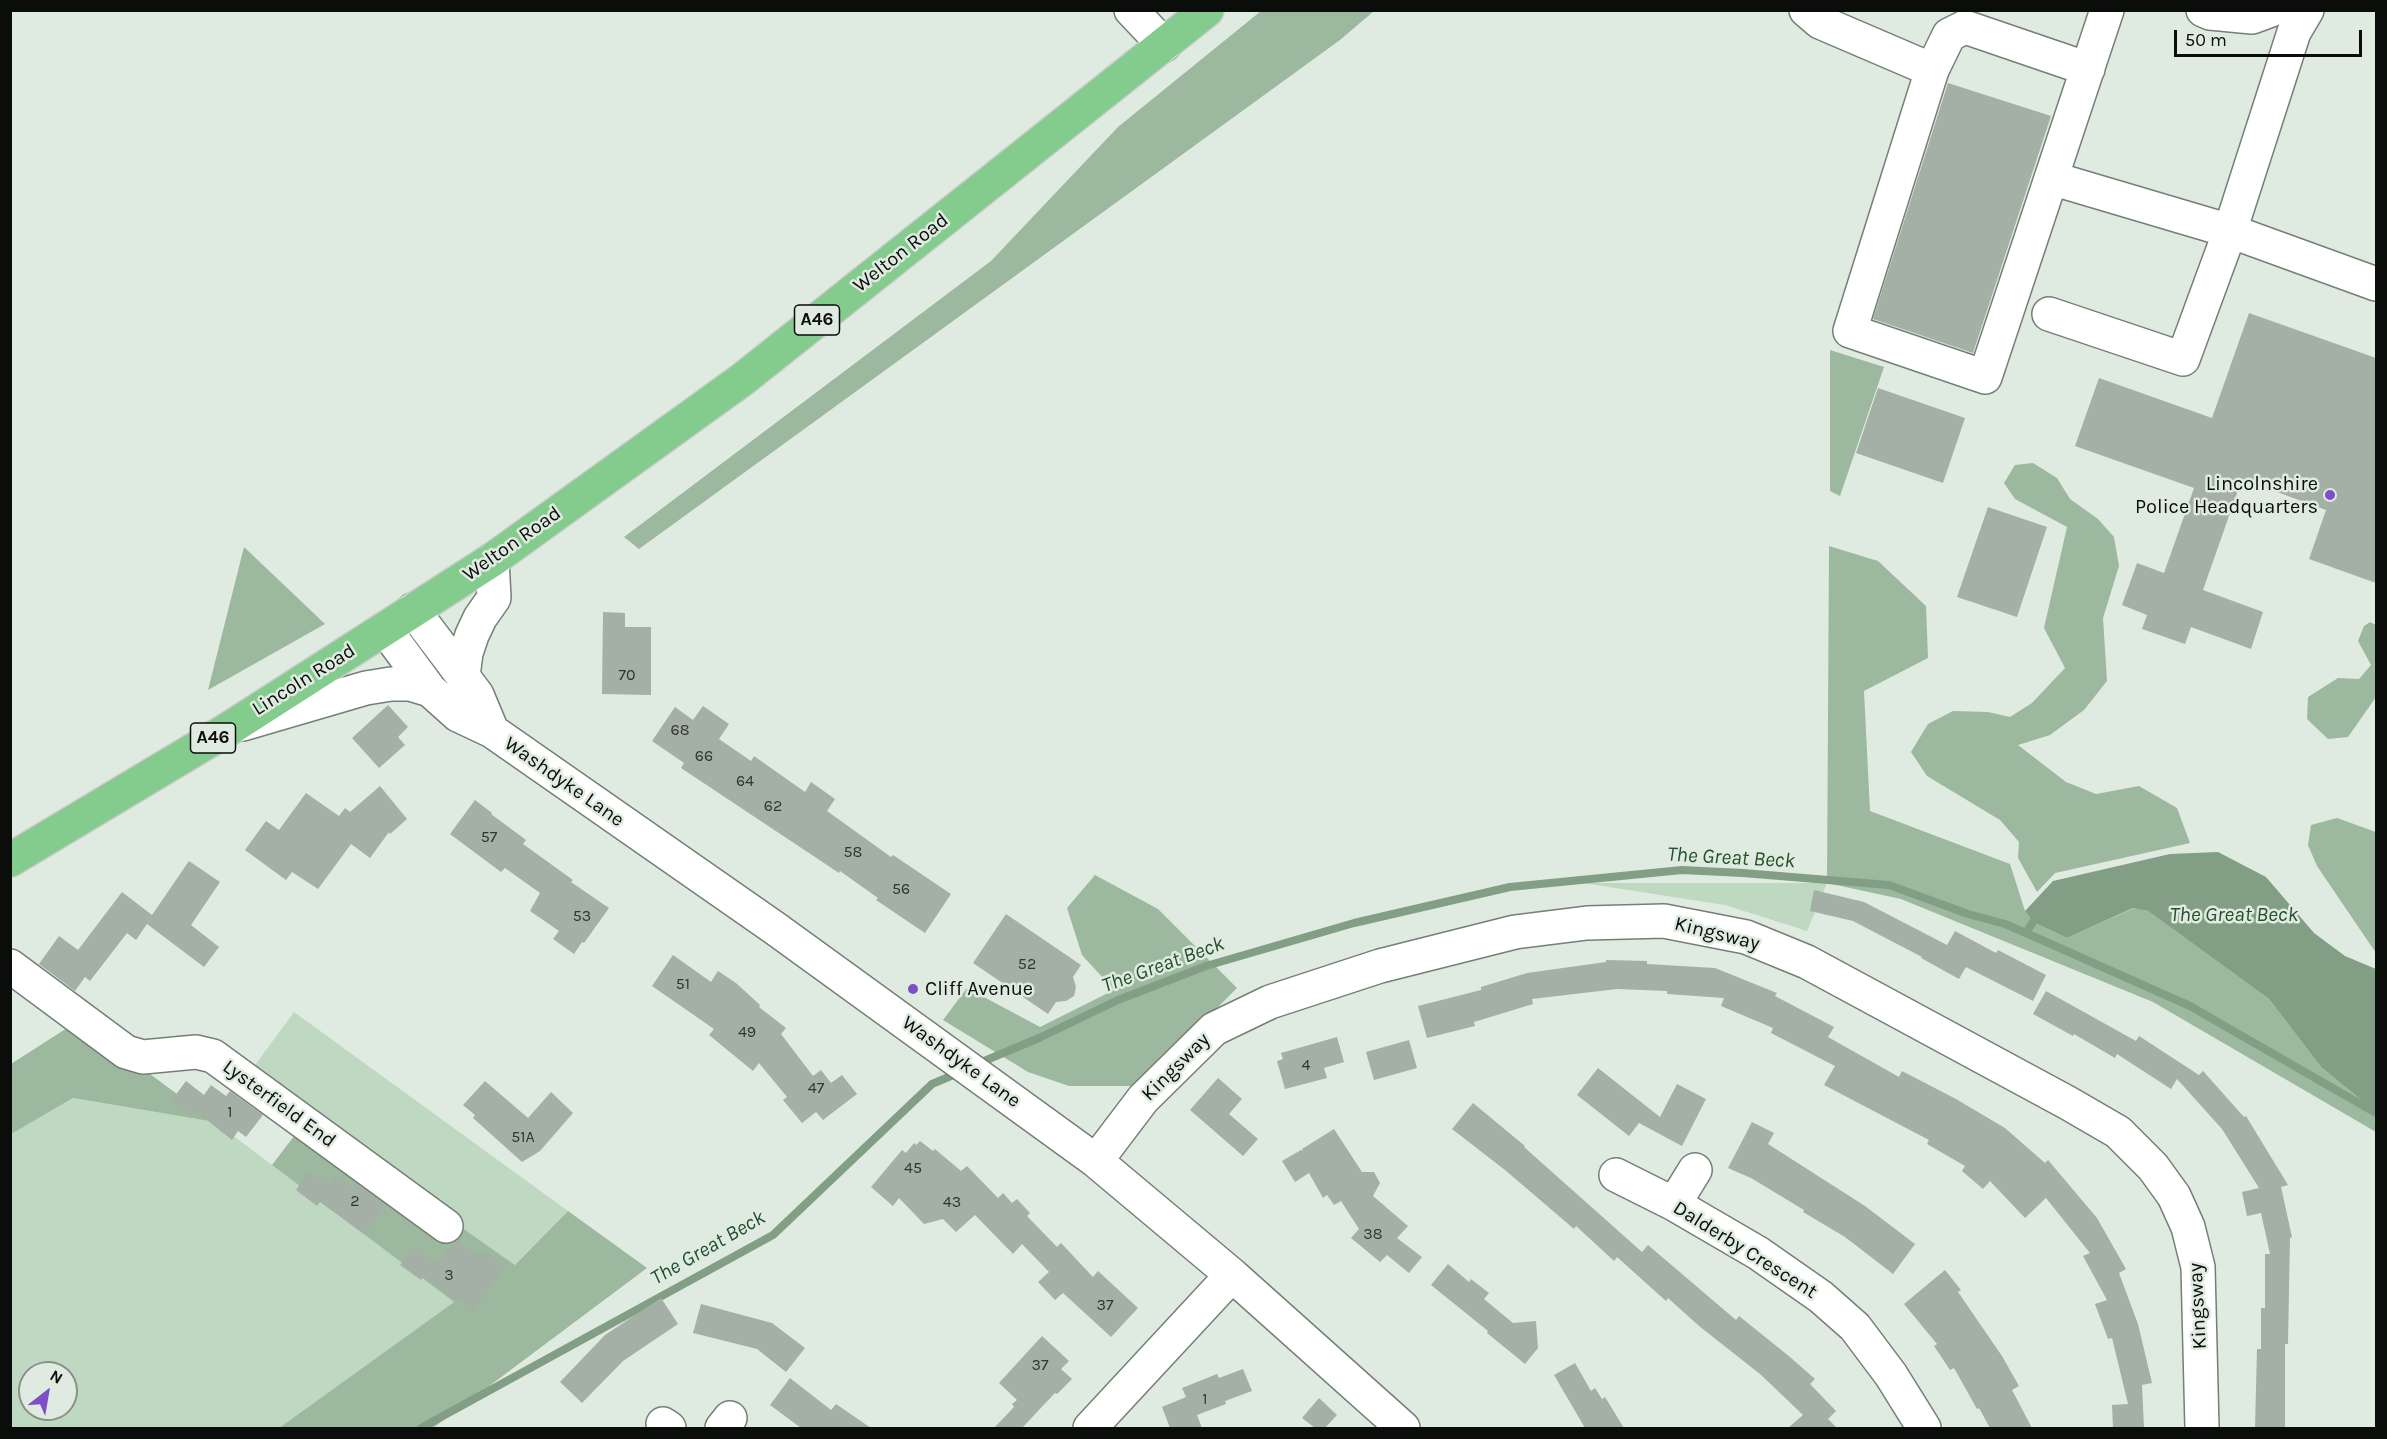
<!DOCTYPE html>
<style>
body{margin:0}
#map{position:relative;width:2387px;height:1439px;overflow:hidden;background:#dfebe0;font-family:Karla,sans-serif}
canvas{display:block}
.frame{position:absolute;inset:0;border:12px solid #0a0d0a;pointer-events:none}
.north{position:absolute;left:18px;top:1361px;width:60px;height:60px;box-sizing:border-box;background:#dfebe0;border:2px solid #8a928a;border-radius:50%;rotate:31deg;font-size:16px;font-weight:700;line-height:24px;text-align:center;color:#0a0d0a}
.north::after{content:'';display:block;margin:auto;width:21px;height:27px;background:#7d4ec7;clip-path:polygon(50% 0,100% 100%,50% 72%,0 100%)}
.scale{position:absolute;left:2174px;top:30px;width:188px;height:27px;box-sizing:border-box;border:3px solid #0a0d0a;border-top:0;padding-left:8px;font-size:18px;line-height:21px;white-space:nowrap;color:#0a0d0a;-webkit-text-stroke:4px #dfebe0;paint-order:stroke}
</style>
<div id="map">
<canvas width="2387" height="1439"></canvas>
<div class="frame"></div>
<div class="north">N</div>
<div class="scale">50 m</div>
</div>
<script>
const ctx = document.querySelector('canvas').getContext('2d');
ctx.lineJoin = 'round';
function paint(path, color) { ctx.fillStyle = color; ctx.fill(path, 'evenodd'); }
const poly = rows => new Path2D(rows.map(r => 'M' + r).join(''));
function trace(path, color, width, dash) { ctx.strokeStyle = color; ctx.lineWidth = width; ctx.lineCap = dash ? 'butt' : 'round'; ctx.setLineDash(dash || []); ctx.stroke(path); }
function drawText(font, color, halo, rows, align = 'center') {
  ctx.font = font + ' Karla,sans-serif'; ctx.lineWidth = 5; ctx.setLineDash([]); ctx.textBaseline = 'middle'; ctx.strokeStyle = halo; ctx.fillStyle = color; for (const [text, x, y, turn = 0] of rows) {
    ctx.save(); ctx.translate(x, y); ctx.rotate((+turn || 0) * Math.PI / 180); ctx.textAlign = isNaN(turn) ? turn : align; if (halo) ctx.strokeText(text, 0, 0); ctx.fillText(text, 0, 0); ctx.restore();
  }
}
const green = poly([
 [1583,883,1827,883,1807,931,1725,905],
 [294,1012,568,1211,515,1265,307,1119,250,1072],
 [73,1098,215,1122,454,1302,279,1428,11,1428,10,1134],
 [30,1373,66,1373,66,1409,30,1409]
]);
const forest = poly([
 [1261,11,1374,11,1340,40,639,549,624,537,991,261,1118,127],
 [1830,350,1884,367,1840,496,1830,491],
 [2033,463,2057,478,2070,499,2098,519,2114,537,2119,566,2103,618,2107,681,2084,710,2050,735,2018,745,2066,782,2096,794,2139,786,2177,808,2190,843,2055,873,2037,892,2018,858,2019,842,2000,820,1927,776,1911,752,1928,724,1953,711,1988,712,2010,717,2032,703,2065,668,2044,628,2067,527,2015,499,2004,483,2015,465],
 [1829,546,1878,561,1926,606,1928,658,1864,691,1870,811,2010,864,2025,911,2033,922,2067,938,2134,908,2148,911,2269,999,2321,1067,2376,1112,2376,1132,2153,1002,1901,899,1827,883],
 [244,547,325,624,208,690],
 [2370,622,2376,625,2376,697,2348,737,2328,739,2307,719,2308,697,2338,678,2359,679,2371,665,2358,641,2364,626],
 [2337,818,2376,832,2376,953,2317,866,2308,845,2311,825],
 [1095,875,1158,909,1237,988,1139,1086,1069,1086,1028,1072,943,1020,967,988,1040,1027,1114,990,1082,955,1067,908],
 [78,1021,215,1122,73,1098,11,1134,11,1064],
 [307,1119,515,1265,568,1211,647,1268,433,1428,279,1428,454,1302,272,1165]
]);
const water = poly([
 [2218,852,2266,877,2314,933,2345,956,2376,969,2376,1112,2321,1067,2269,999,2148,911,2133,908,2067,938,2033,922,2025,911,2053,881,2170,854]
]);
const stream = poly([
 [2026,933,2190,1006,2376,1113],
 [977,1064,1039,1038,1118,1000,1206,966,1354,923,1510,887,1682,870,1743,873,1889,885,1968,914,2005,924,2026,933,2033,922],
 [421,1428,773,1235,932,1084,958,1073]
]);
const building = poly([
 [1948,83,2051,116,1973,353,1873,319],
 [2249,313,2376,358,2376,583,2309,559,2326,510,2242,479,2203,590,2263,612,2251,649,2191,627,2185,644,2142,629,2147,615,2122,605,2137,563,2164,573,2194,488,2075,446,2099,378,2212,418],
 [1878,388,1965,418,1943,483,1856,453],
 [1988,507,2047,527,2017,617,1957,597],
 [603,612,625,613,625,627,651,627,651,695,602,694],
 [388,705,408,727,398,737,405,745,379,768,352,738],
 [703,706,729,724,719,739,751,761,754,756,805,792,811,782,835,799,827,811,891,857,893,855,951,894,925,933,876,900,878,898,840,871,839,873,681,768,684,763,652,741,675,707,693,720],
 [380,786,407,819,390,834,389,832,370,858,351,844,318,889,292,872,286,880,245,850,266,821,279,830,306,793,339,816,345,808,350,812],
 [475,800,492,813,491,814,526,840,523,844,573,880,571,882,609,908,584,943,582,942,574,954,553,939,559,931,530,911,540,893,505,868,501,872,450,834],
 [189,861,220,882,191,925,219,947,204,967,147,924,136,940,127,933,90,981,85,977,75,991,39,964,59,936,78,950,122,892,152,915],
 [1814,890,1864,902,1947,945,1955,931,1996,953,1998,950,2046,975,2033,1001,1966,967,1959,979,1921,958,1922,957,1853,921,1810,911],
 [1006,914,1081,965,1073,977,1076,987,1074,996,1066,1001,1056,1002,1048,1014,973,963],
 [673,955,711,982,718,971,736,983,760,1005,759,1007,786,1028,781,1034,813,1076,821,1070,831,1083,842,1075,857,1094,823,1120,816,1112,802,1123,783,1100,787,1097,759,1063,753,1071,709,1035,714,1029,652,986],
 [1606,960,1647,961,1647,964,1715,968,1777,993,1775,996,1834,1027,1828,1037,1899,1077,1902,1071,1956,1099,2005,1128,2045,1163,2048,1160,2097,1218,2126,1269,2119,1273,2138,1324,2152,1383,2142,1385,2144,1428,2113,1428,2112,1405,2128,1404,2112,1338,2108,1339,2095,1304,2107,1300,2083,1256,2090,1253,2046,1198,2025,1218,1990,1181,1983,1189,1962,1171,1965,1166,1927,1144,1929,1140,1824,1085,1835,1066,1771,1033,1773,1028,1721,1006,1724,998,1667,994,1667,991,1617,989,1532,999,1533,1004,1474,1022,1475,1026,1427,1038,1418,1006,1481,990,1481,987,1527,973,1606,962],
 [2046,991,2136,1041,2139,1036,2199,1075,2203,1071,2244,1117,2246,1116,2288,1185,2281,1187,2292,1237,2290,1238,2288,1344,2285,1344,2285,1428,2255,1428,2257,1349,2261,1349,2261,1308,2265,1308,2265,1254,2270,1254,2261,1213,2247,1216,2242,1192,2259,1188,2222,1129,2177,1079,2171,1089,2117,1054,2115,1058,2074,1034,2073,1036,2033,1014],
 [1337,1037,1344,1062,1324,1068,1327,1078,1285,1089,1277,1061,1283,1059,1281,1053],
 [1409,1040,1417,1068,1374,1080,1366,1052],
 [1598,1068,1660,1117,1677,1084,1706,1099,1682,1146,1639,1123,1629,1136,1577,1095],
 [1218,1078,1242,1099,1229,1114,1258,1139,1243,1156,1190,1110],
 [186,1081,204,1095,211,1085,226,1096,230,1091,263,1115,246,1137,238,1131,232,1140,196,1111,192,1115,172,1100],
 [485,1081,528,1118,551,1092,573,1113,540,1151,522,1162,473,1118,475,1115,463,1105],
 [1473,1103,1525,1146,1524,1147,1642,1252,1648,1245,1736,1320,1739,1316,1790,1357,1815,1379,1810,1384,1836,1411,1828,1419,1837,1428,1788,1428,1803,1415,1760,1374,1699,1326,1668,1298,1666,1301,1617,1257,1614,1261,1576,1226,1574,1229,1505,1170,1452,1129],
 [1752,1122,1774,1133,1768,1144,1865,1206,1915,1244,1893,1274,1845,1237,1803,1212,1804,1210,1751,1178,1728,1168],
 [1334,1129,1362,1172,1374,1172,1380,1183,1373,1196,1408,1226,1397,1238,1422,1257,1409,1273,1387,1255,1380,1262,1351,1238,1359,1229,1341,1201,1334,1205,1327,1195,1323,1198,1309,1173,1295,1182,1282,1161,1301,1150,1303,1151,1302,1149],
 [920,1141,933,1151,935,1149,961,1171,967,1166,998,1198,1003,1193,1012,1203,1017,1199,1030,1213,1027,1216,1057,1247,1061,1243,1093,1277,1098,1271,1138,1308,1111,1337,1063,1293,1055,1300,1038,1282,1049,1272,1022,1244,1013,1254,975,1215,956,1232,943,1219,924,1224,899,1198,893,1206,871,1187,902,1150,906,1153,914,1143,916,1145],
 [309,1171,327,1185,335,1175,354,1189,358,1185,386,1205,364,1234,320,1202,317,1206,296,1190],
 [457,1240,480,1257,484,1251,505,1266,474,1310,457,1298,456,1300,424,1276,421,1280,400,1265,414,1246,438,1263,452,1244],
 [1448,1264,1469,1282,1471,1279,1489,1293,1484,1299,1513,1323,1536,1321,1538,1348,1525,1364,1487,1333,1488,1331,1431,1285],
 [1945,1270,1961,1290,1958,1292,2002,1356,2019,1386,2012,1390,2032,1428,1990,1428,1979,1408,1977,1409,1954,1368,1950,1370,1934,1346,1937,1344,1904,1304],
 [661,1298,678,1324,623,1361,582,1403,560,1382,605,1335],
 [701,1304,772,1323,805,1348,786,1372,757,1349,693,1333],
 [1042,1336,1069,1361,1061,1369,1072,1379,1057,1394,1055,1393,1022,1428,994,1428,1014,1407,1012,1404,1017,1400,999,1383],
 [1575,1363,1591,1391,1595,1388,1602,1399,1605,1397,1624,1428,1585,1428,1554,1375],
 [1243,1369,1252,1391,1225,1401,1226,1404,1197,1415,1202,1428,1170,1428,1162,1407,1186,1397,1182,1388,1217,1374,1219,1378],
 [790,1378,831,1410,836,1404,871,1428,801,1428,770,1405],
 [1319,1398,1337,1415,1325,1428,1315,1428,1302,1418]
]);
const minor = poly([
 [1131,10,1164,45],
 [1806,10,1820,22,1932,70,1949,35,1965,27,2088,69],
 [2203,10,2210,13,2252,17,2271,10],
 [1932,70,1850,331,1985,377,2107,10],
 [2051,178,2230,231,2376,284],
 [2049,314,2183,359,2230,231,2294,32,2307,10],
 [413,610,477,695,492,731],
 [385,629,430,690,458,715,492,731,776,929,1096,1161,1232,1275,1403,1428],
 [463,676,466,653,472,635,480,618,494,598,492,560],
 [243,724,366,688,391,684,410,684,430,690],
 [10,966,126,1052,143,1057,196,1052,213,1056,446,1226],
 [1096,1161,1143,1099,1214,1029,1270,1002,1380,966,1515,932,1587,923,1664,921,1746,937,1807,962,2068,1103,2118,1132,2153,1167,2174,1196,2188,1227,2198,1267,2202,1428],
 [1616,1175,1674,1204,1758,1253,1821,1297,1855,1327,1891,1375,1924,1428],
 [1674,1204,1695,1170],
 [663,1424,669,1428],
 [722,1428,730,1418],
 [1090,1428,1232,1275]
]);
const highway = poly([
 [10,860,227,730,492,560,743,379,1207,10]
]);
const markers = [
 [2330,495,6,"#7d4ec7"],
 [913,989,6,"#7d4ec7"]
];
const numberNames = [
 ["70",627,675],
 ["68",680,730],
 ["66",704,756],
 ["64",745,781],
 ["62",773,806],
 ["57",489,837],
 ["58",853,852],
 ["56",901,889],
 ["53",582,916],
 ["52",1027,964],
 ["51",683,984],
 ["49",747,1032],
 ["4",1306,1065],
 ["47",816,1088],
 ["1",230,1112],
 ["51A",523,1137],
 ["45",913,1168],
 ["2",355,1201],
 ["43",952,1202],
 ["38",1373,1234],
 ["3",449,1275],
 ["37",1105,1305],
 ["37",1040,1365],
 ["1",1205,1399]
];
const shields = [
 [817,320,45],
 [213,738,45]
];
const shieldNames = [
 ["A46",817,320],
 ["A46",213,738]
];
const streetNames = [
 ["Welton Road",901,253,-38],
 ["Welton Road",512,544,-35],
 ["Lincoln Road",304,680,-32],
 ["Washdyke Lane",564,782,35],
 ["Kingsway",1717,934,14],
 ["Washdyke Lane",961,1062,36],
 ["Kingsway",1176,1067,-45],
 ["Lysterfield End",279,1104,36],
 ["Dalderby Crescent",1745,1250,32],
 ["Kingsway",2198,1306,-93]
];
const poiNames = [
 ["Lincolnshire",2318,484],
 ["Police Headquarters",2318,507],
 ["Cliff Avenue",925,989,"left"]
];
const waterNames = [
 ["The Great Beck",1731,858,3],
 ["The Great Beck",2234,915],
 ["The Great Beck",1163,965,-20],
 ["The Great Beck",708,1248,-30]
];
paint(green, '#bfd8c1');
paint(forest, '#9cb89e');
paint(water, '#829e84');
trace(stream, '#829e84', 8);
paint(building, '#a4afa5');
trace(minor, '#747f75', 36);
trace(highway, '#c9cac9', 36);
trace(minor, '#fff', 33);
trace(highway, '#83cc8d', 33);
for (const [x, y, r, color] of markers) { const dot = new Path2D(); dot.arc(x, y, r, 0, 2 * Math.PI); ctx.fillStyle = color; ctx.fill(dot); trace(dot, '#dfebe0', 2); }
drawText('16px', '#303631', null, numberNames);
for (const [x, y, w] of shields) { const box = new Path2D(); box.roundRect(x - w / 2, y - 15, w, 30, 4.5); ctx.fillStyle = '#dfebe0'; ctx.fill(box); trace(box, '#0a0d0a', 1.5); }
drawText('bold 18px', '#0a0d0a', null, shieldNames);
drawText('20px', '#0a0d0a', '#dfebe0', streetNames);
drawText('20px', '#0a0d0a', '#dfebe0', poiNames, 'right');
drawText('italic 21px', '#234f2b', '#dfebe0', waterNames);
</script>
